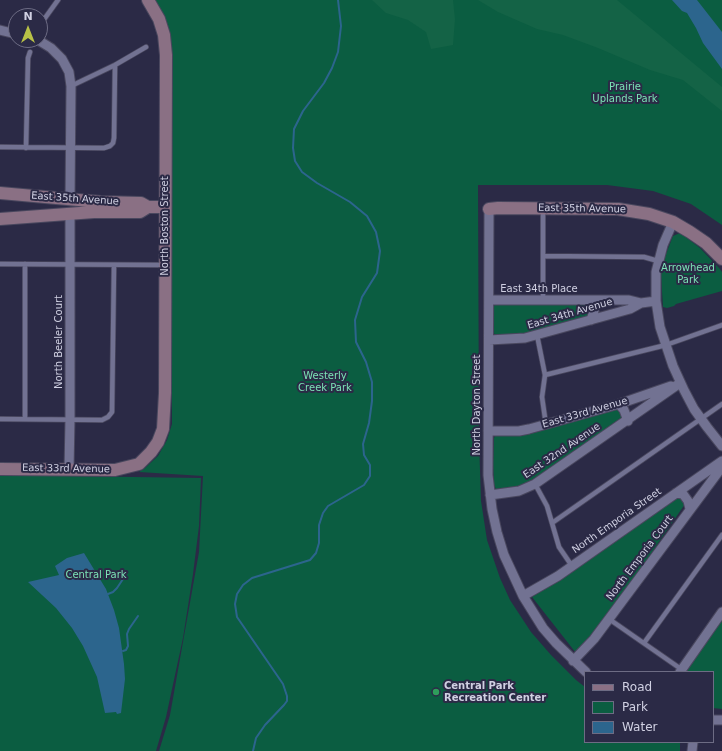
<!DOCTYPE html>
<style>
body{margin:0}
#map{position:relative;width:722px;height:751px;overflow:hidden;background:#2b2a46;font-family:"DejaVu Sans",sans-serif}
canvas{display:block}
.legend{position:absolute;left:584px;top:671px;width:130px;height:72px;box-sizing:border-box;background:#2b2a46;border:1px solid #6d6c84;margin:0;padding:5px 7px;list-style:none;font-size:12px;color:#d0d0e2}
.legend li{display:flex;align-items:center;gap:8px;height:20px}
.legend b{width:20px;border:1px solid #6d6c84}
.north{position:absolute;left:8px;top:8px;width:40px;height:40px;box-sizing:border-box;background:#2b2a46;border:1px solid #6d6c84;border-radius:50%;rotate:0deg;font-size:11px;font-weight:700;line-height:16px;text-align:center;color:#d0d0e2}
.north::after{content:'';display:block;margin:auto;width:14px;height:18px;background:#b8c147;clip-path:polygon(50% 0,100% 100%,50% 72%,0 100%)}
</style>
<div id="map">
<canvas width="722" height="751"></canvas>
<ul class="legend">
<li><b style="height:5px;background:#8a7084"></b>Road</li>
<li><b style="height:11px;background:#0b5d41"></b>Park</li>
<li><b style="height:11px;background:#2c658d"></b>Water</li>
</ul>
<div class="north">N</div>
</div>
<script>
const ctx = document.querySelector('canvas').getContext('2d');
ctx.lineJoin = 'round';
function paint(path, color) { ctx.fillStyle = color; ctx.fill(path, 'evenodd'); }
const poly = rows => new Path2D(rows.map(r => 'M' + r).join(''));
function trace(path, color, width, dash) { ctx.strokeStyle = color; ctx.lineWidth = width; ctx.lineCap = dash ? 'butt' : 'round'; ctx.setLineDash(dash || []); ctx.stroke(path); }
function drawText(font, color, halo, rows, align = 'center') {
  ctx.font = font + ' "DejaVu Sans",sans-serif'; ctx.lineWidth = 4; ctx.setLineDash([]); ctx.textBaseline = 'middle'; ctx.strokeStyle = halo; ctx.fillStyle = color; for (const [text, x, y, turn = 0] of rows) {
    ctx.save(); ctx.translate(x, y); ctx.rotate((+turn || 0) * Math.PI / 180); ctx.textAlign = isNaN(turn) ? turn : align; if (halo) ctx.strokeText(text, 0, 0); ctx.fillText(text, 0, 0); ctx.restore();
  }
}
const green = poly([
 [154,0,722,0,722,225,691,204,653,191,607,185,478,185,479,440,481,501,487,540,500,578,510,600,531,632,551,655,576,680,585,687,585,742,680,742,680,751,159,751,170,715,199,552,203,476,139,472,145,468,158,456,167,440,172,424,171,183,172,61,172,52],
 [680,233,684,233,687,238,700,248,719,268,722,272,722,291,676,304,674,306,667,308,663,307,661,275,664,259,673,236],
 [497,303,585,303,591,310,588,316,523,335,496,336,493,332,494,306],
 [616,407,623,414,621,418,534,481,519,487,496,489,494,485,493,464,494,438,496,434],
 [0,475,201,478,199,526,193,574,183,638,166,717,156,751,0,751],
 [676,496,682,498,685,504,595,635,576,653,532,597],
 [722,612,722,709,713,708,713,672,680,672]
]);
const forest = poly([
 [372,0,453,0,455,19,453,45,431,49,426,32,408,20,386,13],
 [478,0,617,0,722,87,722,111,683,80,650,70,598,48,563,35,537,29,498,12]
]);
const water = poly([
 [672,0,697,0,722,32,722,69,703,43,696,28,687,13,682,11],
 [84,553,106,589,114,610,119,628,124,664,125,679,121,713,117,714,116,712,105,713,97,677,83,646,72,628,56,608,28,582,59,575,55,566,67,558]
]);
const stream = poly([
 [108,594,113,592,117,588,123,579],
 [123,651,126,650,128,646,127,634,129,629,138,616],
 [253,751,256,738,265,725,284,705,287,701,287,696,283,684,237,617,235,604,237,594,243,585,252,578,310,560,316,553,319,543,319,525,323,513,328,506,364,485,370,476,370,465,364,455,363,444,369,423,372,401,372,382,366,362,356,342,355,320,362,297,377,273,380,251,376,232,367,216,350,202,317,183,302,172,295,161,293,148,294,129,303,111,324,83,332,68,338,52,341,26,338,0]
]);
const lane = poly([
 [40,25,58,0],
 [71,86,115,65,146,47],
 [0,147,104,148,110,146,113,143,114,138,115,65],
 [26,148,28,58,30,52],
 [543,256,644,257,658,261],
 [0,264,165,265],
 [25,264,25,419],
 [543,300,543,208],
 [537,335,545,375,542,397,546,425],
 [545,375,666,345,722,325],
 [0,419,102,420,108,417,112,412,114,265],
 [535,484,547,506,559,547,572,566],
 [552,523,722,404],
 [609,619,681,669],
 [644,643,722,535]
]);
const street = poly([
 [0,30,16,34],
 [38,40,51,48,62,59,69,72,71,86,70,199],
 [489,209,488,475,492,509,497,532,504,555,523,596,543,628,556,643,586,672],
 [673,222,663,245,656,272,656,301,660,327,673,366,684,390,694,409,707,427,722,446],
 [489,300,629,300,641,303],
 [589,300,594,311,591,320],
 [489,340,525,338,630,309,641,303,656,301],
 [619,404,624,410,628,421],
 [488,431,519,431,529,429,619,404,671,386],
 [69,470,70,419,70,214],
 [676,493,683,494,688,501,690,509],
 [490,495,519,491,535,484,680,383],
 [523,596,558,576,722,461],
 [573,661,594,639,722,467],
 [680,672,722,612],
 [713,720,722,720],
 [692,751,693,742]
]);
const secondary = poly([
 [0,193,101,202,141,203,148,207],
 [489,209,498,208,618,209,649,214,673,222,690,232,706,243,722,259],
 [0,219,94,212,140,212,148,207,165,207],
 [0,469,115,470,139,464,151,452,158,442,163,429,165,393,166,55,164,35,159,19,148,0]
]);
const markers = [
 [436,692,4,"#2e9e5b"]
];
const parkNames = [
 ["Prairie",625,87],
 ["Uplands Park",625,99],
 ["Arrowhead",688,268],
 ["Park",688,280],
 ["Westerly",325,376],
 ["Creek Park",325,388],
 ["Central Park",96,575]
];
const streetNames = [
 ["East 35th Avenue",75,199,4],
 ["East 35th Avenue",582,209,1],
 ["North Boston Street",165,226,-90],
 ["East 34th Place",539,289],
 ["East 34th Avenue",570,314,-16],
 ["North Beeler Court",59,342,-90],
 ["North Dayton Street",477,405,-90],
 ["East 33rd Avenue",585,413,-16],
 ["East 32nd Avenue",562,451,-34],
 ["East 33rd Avenue",66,469,1],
 ["North Emporia Street",617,521,-35],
 ["North Emporia Court",640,558,-53]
];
const poiNames = [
 ["Central Park",444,686],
 ["Recreation Center",444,698]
];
paint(green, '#0b5d41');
paint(forest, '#146346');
paint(water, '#2c658d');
trace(stream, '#2c658d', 2);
trace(lane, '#49475e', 6);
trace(street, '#49475e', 11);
trace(secondary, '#49475e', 14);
trace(lane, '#727292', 4.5);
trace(street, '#727292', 9);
trace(secondary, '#8a7084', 12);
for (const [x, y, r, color] of markers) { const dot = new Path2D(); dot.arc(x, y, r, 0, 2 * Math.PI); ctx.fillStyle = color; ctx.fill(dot); trace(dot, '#2b2a46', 1.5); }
drawText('10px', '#7ce3b6', '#2b2a46', parkNames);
drawText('10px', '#d0d0e2', '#2b2a46', streetNames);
drawText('bold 10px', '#d0d0e2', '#2b2a46', poiNames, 'left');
</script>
